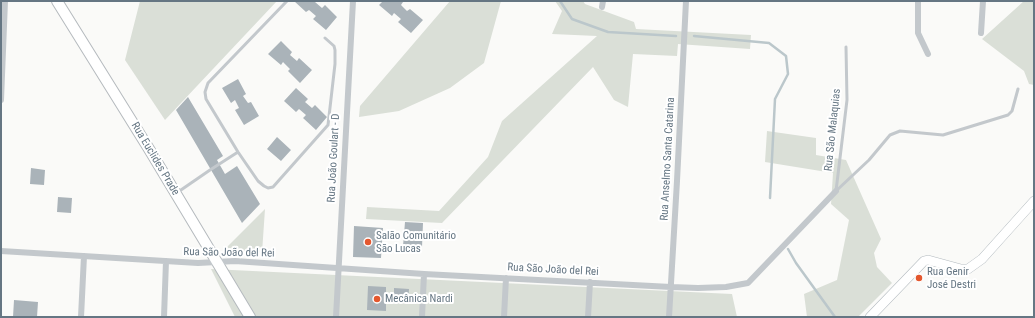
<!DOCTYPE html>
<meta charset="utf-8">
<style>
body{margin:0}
#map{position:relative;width:1035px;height:318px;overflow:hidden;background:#fafaf8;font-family:"Roboto Condensed",sans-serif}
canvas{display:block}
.frame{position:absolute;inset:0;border:2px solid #657683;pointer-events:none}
</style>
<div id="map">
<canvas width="1035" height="318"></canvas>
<div class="frame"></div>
</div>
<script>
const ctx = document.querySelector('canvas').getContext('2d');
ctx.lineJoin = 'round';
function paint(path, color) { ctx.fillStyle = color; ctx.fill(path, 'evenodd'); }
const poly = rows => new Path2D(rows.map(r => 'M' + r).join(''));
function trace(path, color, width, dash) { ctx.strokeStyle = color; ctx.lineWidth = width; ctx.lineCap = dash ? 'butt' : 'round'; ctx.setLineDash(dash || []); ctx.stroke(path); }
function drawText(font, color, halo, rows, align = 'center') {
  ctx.font = font + ' "Roboto Condensed",sans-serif'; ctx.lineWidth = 4; ctx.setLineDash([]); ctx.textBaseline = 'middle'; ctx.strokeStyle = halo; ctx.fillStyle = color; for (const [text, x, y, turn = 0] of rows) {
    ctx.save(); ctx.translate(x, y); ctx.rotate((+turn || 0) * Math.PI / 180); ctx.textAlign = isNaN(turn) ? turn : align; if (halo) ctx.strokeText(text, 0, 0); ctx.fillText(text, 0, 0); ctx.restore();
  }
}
const green = poly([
 [140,1,277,1,165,120,125,60],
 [450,1,501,1,484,63,450,88,399,111,359,117,360,106],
 [555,1,583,1,585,4,634,22,636,29,751,35,750,49,678,44,677,56,633,54,628,107,614,100,593,67,442,223,366,219,367,207,439,211,488,157,502,121,597,36,552,34,562,11],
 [1024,1,1034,1,1034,85,1029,84,1024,71,982,39],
 [767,131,816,138,816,155,846,160,881,239,874,253,877,267,892,283,858,317,807,317,804,294,837,280,849,220,831,204,833,173,765,162],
 [265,209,262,253,225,249],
 [211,269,732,294,737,317,235,317]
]);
const stream = poly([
 [560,1,572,19,608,32,676,36],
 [694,36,769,43,786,56,788,74,775,99,770,198],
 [788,249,796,263,835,317]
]);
const building = poly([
 [294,1,316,1,315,2,322,8,325,5,337,17,326,30,313,19,316,16,309,10,306,12],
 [383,1,402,1,403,2,401,5,407,11,410,9,423,20,411,33,398,22,401,19,394,13,392,16,379,5],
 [281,41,292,52,290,55,297,61,299,58,312,70,300,83,288,71,290,69,283,62,281,65,268,54],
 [238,79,246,94,243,96,248,103,251,102,259,116,244,125,235,110,239,108,235,100,231,103,222,88],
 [296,88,308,99,305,102,312,108,315,105,327,117,316,130,303,118,306,115,299,109,296,112,284,101],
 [188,97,223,156,217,160,225,174,237,166,260,204,242,223,176,110],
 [277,137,291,150,281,161,267,149],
 [31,168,45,170,44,185,30,184],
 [58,197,72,198,71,213,57,212],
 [405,222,423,223,422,247,403,246],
 [354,226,383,228,381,258,353,257],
 [368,286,386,287,386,311,367,310],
 [394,288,409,289,408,302,394,301],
 [14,300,38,302,37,317,13,317]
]);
const lane = poly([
 [287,1,208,83,205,92,206,99,238,152,258,181,264,186,268,188,273,187,328,125,335,64,335,50,334,46,325,38],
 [836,191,869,160,890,135,900,131,943,135,1008,115,1012,111,1018,89],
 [836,191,847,100,846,47],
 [178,192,210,170,238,152]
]);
const street = poly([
 [918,1,918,33,928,54],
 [602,7,603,1],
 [981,33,983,1],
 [1,100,5,1],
 [1,251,198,263,235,261,424,274,671,287,698,288,726,287,748,283,836,191],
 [81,317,84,256],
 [164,317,166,261],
 [336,317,353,1],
 [422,317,424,274],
 [504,317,506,278],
 [588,317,590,282],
 [669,317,677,181,686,1]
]);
const secondary = poly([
 [870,317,924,261,928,260,961,269,968,269,982,259,1034,201]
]);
const primary = poly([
 [57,1,149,149,250,317]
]);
const markers = [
 [368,242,4,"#e4572e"],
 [919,278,4,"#e4572e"],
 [377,299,4,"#e4572e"]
];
const streetNames = [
 ["Rua São Malaquias",833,130,-84],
 ["Rua João Goulart - D",334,158,-87],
 ["Rua Euclides Prade",155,159,59],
 ["Rua Anselmo Santa Catarina",668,159,-87],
 ["Rua São João del Rei",229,253,1],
 ["Rua São João del Rei",553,270,3]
];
const poiNames = [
 ["Salão Comunitário",376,236],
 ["São Lucas",376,249],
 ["Rua Genir",927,272],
 ["José Destri",927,285],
 ["Mecânica Nardi",385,299]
];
paint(green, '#dadfd7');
trace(stream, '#bbc7cb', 2.5);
paint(building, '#aab3b9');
trace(secondary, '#b3babf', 10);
trace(primary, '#b5babe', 12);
trace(lane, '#c3c8cc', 3);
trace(street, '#c3c8cc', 6);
trace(secondary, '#fff', 9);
trace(primary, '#fff', 10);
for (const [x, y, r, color] of markers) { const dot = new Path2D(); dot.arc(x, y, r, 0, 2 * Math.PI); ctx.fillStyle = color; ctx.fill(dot); trace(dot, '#fff', 1.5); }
drawText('11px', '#657683', '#fff', streetNames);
drawText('11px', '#657683', '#fff', poiNames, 'left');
</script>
